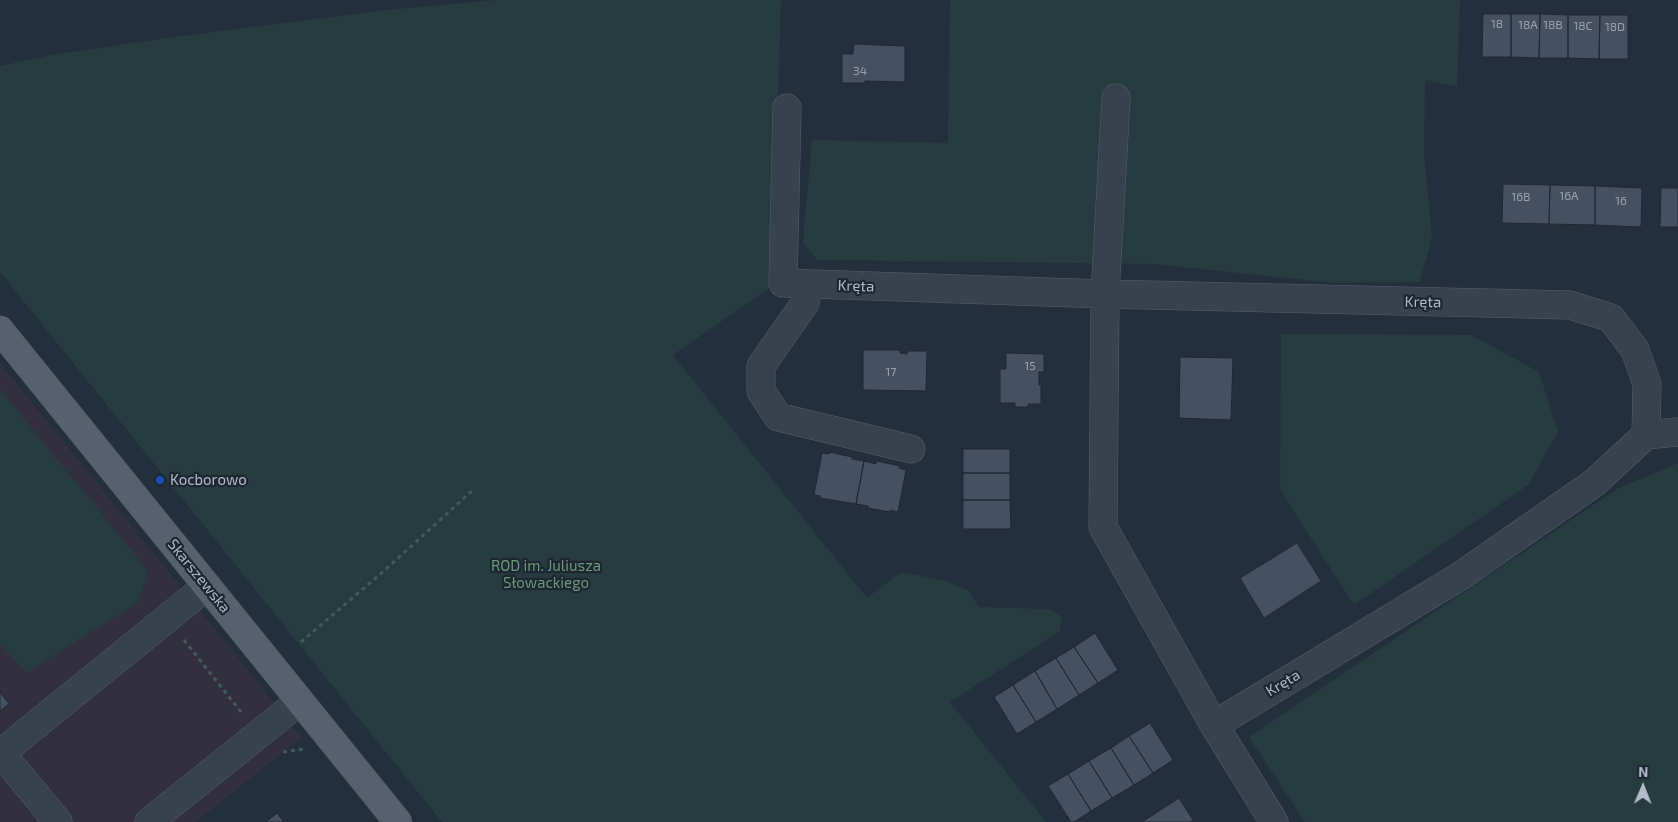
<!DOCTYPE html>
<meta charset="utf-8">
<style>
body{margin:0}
#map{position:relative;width:1678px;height:822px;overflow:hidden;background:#242f3e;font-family:"Exo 2",sans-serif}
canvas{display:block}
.north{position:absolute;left:1618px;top:762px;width:50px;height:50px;-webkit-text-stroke:4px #1d2633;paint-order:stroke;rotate:1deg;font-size:14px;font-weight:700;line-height:20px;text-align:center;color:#b4bcc9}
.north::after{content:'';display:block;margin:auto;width:18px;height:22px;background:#b4bcc9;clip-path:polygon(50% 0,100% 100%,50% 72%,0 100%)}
</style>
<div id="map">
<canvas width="1678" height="822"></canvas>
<div class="north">N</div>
</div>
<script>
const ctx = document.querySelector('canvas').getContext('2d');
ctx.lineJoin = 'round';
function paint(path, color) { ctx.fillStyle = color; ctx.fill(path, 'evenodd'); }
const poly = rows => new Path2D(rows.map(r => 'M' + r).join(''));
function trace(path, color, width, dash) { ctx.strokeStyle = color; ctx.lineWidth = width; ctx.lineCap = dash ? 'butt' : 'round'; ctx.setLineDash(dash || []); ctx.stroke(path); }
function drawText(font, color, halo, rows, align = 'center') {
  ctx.font = font + ' "Exo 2",sans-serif'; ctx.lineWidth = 4.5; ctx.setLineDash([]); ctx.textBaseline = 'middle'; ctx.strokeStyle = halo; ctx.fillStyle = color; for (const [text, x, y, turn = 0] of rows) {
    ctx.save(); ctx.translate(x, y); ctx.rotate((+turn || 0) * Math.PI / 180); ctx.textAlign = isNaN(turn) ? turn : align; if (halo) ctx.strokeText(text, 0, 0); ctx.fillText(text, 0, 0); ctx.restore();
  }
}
const medical = poly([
 [0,363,302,737,196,822,0,822]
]);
const green = poly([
 [497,0,781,0,772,286,673,355,867,598,901,572,946,581,969,591,979,607,1050,609,1062,617,1059,632,950,702,1046,822,442,822,0,272,0,66,51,55,167,38,387,10],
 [950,0,1460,0,1457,86,1425,80,1424,155,1432,237,1420,282,1334,283,1154,264,817,260,803,242,812,140,948,143],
 [1281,334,1471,335,1539,372,1558,432,1528,485,1354,605,1289,504,1280,488],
 [0,389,148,571,138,602,27,673,0,644],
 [1678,463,1678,822,1305,822,1249,737,1617,489]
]);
const building = poly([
 [1483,14,1511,14,1511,57,1482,57,1483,14],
 [1511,14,1540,14,1539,58,1511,57,1511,14],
 [1540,14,1568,15,1568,58,1539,58,1540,14],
 [1568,15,1600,15,1599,59,1568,58,1568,15],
 [1600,15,1628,15,1628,59,1599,59,1600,15],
 [854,44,905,46,905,82,865,81,865,83,842,83,842,54,853,54,854,44],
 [1503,184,1550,185,1549,224,1502,223,1503,184],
 [1550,185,1595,186,1595,225,1549,224,1550,185],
 [1595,186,1642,188,1641,227,1595,225,1595,186],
 [1661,188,1678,188,1678,227,1660,227,1661,188],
 [863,350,900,350,900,353,907,354,908,351,927,351,926,391,863,390,863,350],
 [1006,353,1044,354,1044,372,1039,372,1039,385,1041,385,1041,404,1028,404,1028,407,1015,407,1015,403,1000,403,1000,369,1006,369,1006,353],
 [1180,357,1233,358,1231,420,1179,418,1180,357],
 [963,449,1010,449,1010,473,963,473,963,449],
 [829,452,852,457,852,459,864,461,856,504,820,498,820,496,814,495,822,453,829,454,829,452],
 [864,461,876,464,876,461,900,466,899,468,906,470,898,512,890,510,890,512,868,508,868,506,856,504,864,461],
 [963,473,1010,473,1010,500,963,500,963,473],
 [963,500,1010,500,1011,529,963,529,963,500],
 [1297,543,1321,581,1264,618,1240,578,1297,543],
 [1095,633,1118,670,1098,683,1074,647,1095,633],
 [1074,647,1098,683,1079,695,1056,658,1074,647],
 [1056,658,1079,695,1057,709,1035,671,1056,658],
 [1035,671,1057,709,1036,722,1013,685,1035,671],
 [1013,685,1036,722,1017,734,994,697,1013,685],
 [0,692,9,704,0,711,0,692],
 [1150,723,1173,760,1153,773,1129,736,1150,723],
 [1129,736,1153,773,1134,785,1111,748,1129,736],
 [1111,748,1134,785,1112,798,1089,761,1111,748],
 [1089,761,1112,798,1091,811,1068,774,1089,761],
 [1068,774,1091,811,1074,822,1071,822,1048,786,1068,774],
 [1179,798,1193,820,1190,822,1142,822,1179,798],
 [277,813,284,822,266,822,277,813]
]);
const path = poly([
 [184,640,241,712],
 [301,642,385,570,473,490],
 [283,752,304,749]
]);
const minor = poly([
 [1116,98,1105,294,1103,527,1214,725,1274,822],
 [787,108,783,283,1105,294,1570,305,1611,318,1635,350,1647,384,1646,435,1594,483,1459,577,1214,725],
 [809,284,805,303,761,366,761,391,778,417,911,449],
 [1646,435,1678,432],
 [58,822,1,753,207,586],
 [149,822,300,701]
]);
const major = poly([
 [0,330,398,822]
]);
const markers = [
 [160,480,5,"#1a4fb4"]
];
const numberNames = [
 ["18",1497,24],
 ["18A",1528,25],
 ["18B",1553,25],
 ["18C",1583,26],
 ["18D",1615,27],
 ["34",860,71],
 ["16A",1569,196],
 ["16B",1521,197],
 ["16",1621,201],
 ["15",1030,366],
 ["17",891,372]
];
const streetNames = [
 ["Kręta",856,286,2],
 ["Kręta",1423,302,1],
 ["Skarszewska",199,576,51],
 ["Kręta",1283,683,-31]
];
const poiNames = [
 ["Kocborowo",170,480]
];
const parkNames = [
 ["ROD im. Juliusza",546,566],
 ["Słowackiego",546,583]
];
paint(medical, '#32303f');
paint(green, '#263c3f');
paint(building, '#455162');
trace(building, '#1f2835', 1);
trace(minor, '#565f6c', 29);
trace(major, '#414a57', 29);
trace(path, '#44595c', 3, [4, 4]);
trace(minor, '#38414e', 28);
trace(major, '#56606e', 28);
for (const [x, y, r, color] of markers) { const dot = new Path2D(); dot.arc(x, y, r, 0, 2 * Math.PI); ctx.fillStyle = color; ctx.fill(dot); trace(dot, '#1d2633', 2); }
drawText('12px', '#98a1af', null, numberNames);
drawText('15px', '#b4bcc9', '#1d2633', streetNames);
drawText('15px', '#b4bcc9', '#1d2633', poiNames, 'left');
drawText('15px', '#6b9a76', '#1d2633', parkNames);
</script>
